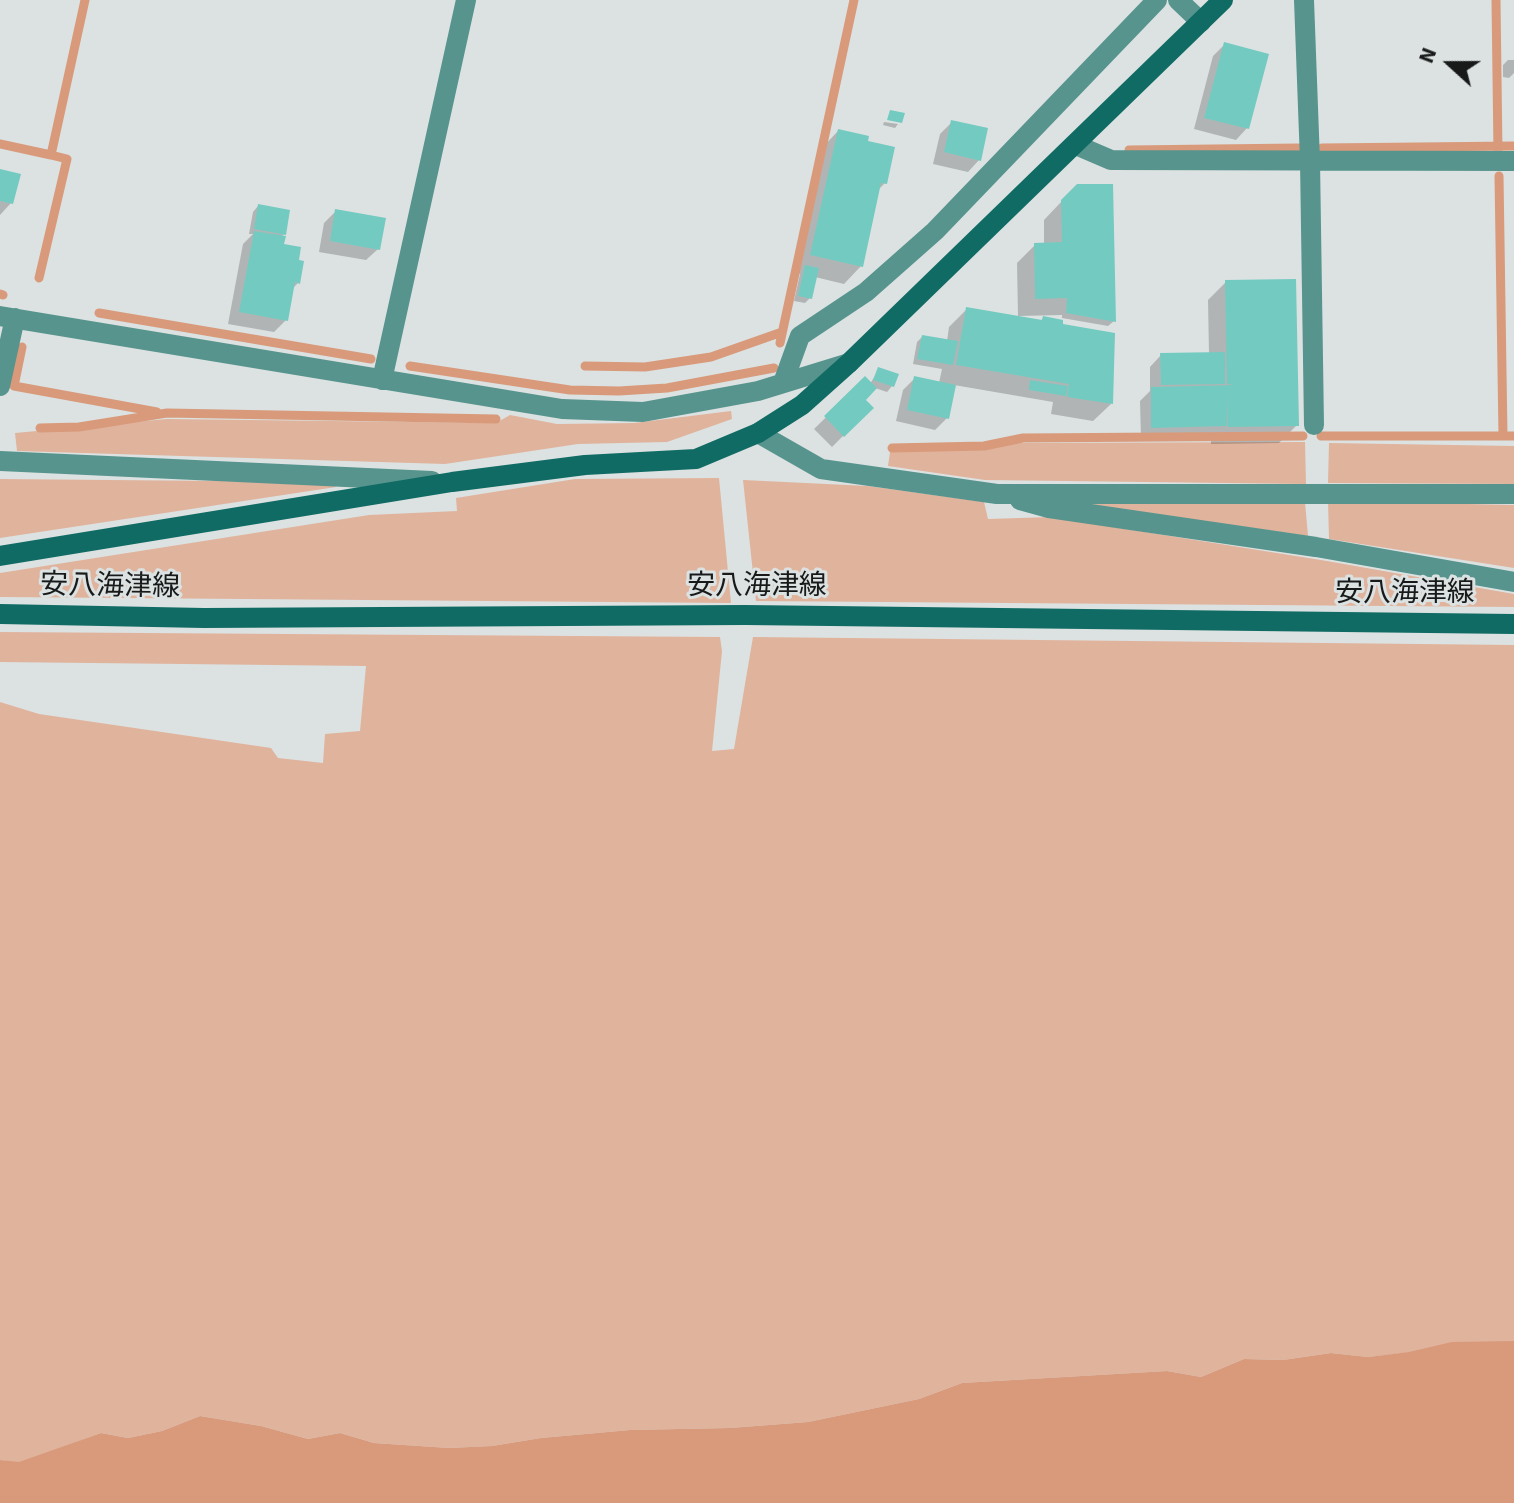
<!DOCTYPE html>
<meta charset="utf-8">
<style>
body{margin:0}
#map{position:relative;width:1514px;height:1503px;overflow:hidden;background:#dce2e1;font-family:"Source Sans 3",sans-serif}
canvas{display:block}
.north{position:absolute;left:1410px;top:24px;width:80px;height:80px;-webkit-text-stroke:6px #dce2e1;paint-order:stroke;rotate:291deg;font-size:22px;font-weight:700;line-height:32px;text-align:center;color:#181a1a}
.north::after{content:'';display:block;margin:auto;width:28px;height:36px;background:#181a1a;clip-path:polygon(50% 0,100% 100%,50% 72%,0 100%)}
</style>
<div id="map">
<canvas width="1514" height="1503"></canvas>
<div class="north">N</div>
</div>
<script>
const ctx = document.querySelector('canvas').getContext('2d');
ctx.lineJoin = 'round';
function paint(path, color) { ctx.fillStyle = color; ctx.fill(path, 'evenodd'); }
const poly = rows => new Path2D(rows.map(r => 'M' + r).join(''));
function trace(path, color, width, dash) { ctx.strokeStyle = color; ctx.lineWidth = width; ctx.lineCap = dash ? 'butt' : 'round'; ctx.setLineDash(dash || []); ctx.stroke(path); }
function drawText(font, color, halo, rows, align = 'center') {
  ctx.font = font + ' "Source Sans 3","Noto Sans JP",sans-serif'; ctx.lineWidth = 6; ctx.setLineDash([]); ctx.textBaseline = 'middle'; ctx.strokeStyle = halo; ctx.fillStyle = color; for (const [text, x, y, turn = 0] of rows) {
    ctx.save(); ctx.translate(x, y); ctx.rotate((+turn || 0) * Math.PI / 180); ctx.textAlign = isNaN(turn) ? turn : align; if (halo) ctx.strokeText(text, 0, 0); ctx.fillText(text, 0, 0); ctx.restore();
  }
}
const green = poly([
 [731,411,732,419,667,442,578,444,445,464,17,451,15,433,167,419,496,423,510,415,557,424,634,423],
 [1305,442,1306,484,985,480,888,466,890,452,983,449,1019,443],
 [1329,443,1514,446,1514,484,1328,483],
 [719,478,731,603,0,597,0,573,369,515,457,511,456,498,575,479],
 [0,479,330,482,336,487,0,538],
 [743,480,868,486,984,502,988,519,1051,517,1327,561,1514,594,1514,607,756,601],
 [1328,501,1514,505,1514,568,1329,539],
 [1305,502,1308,536,1075,503],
 [0,632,720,637,722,651,712,751,734,749,753,637,1514,645,1514,1341,1368,1357,1331,1353,1283,1360,1244,1359,1201,1377,1167,1371,962,1383,919,1399,808,1422,730,1428,630,1430,541,1438,492,1446,449,1448,374,1443,340,1433,308,1439,261,1426,200,1416,162,1431,128,1438,101,1433,19,1463,0,1460,0,702,39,714,271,748,278,758,323,763,325,734,360,731,366,666,0,662]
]);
const water = poly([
 [1514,1341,1514,1503,0,1503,0,1460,19,1462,101,1433,128,1438,162,1431,200,1416,261,1426,308,1439,340,1433,374,1443,449,1448,492,1446,541,1438,630,1430,730,1428,808,1422,919,1399,962,1383,1167,1371,1201,1377,1244,1359,1283,1360,1331,1353,1368,1357,1409,1352,1452,1342]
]);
const shadow = poly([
 [1225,44,1247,128,1236,140,1194,129,1213,56],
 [1508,60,1514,60,1514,73,1509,78,1503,77,1503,65],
 [884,122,898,124,895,128,883,125],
 [952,122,979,160,968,172,933,164,940,134],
 [838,131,885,183,877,191,861,266,844,284,815,277,810,298,805,303,794,301,800,274,793,273,821,149],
 [0,171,11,203,0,215],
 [1062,201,1114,321,1108,326,1062,318,1062,315,1018,316,1017,263,1035,245,1044,245,1044,220],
 [258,206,284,234,281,237,282,245,298,283,292,289,286,320,274,332,228,324,243,244,253,234,249,234,253,212],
 [336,211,378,249,366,260,319,252,324,223],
 [1226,282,1297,425,1279,443,1211,444,1211,437,1141,439,1140,401,1150,391,1150,367,1161,355,1209,354,1208,300],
 [967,309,1040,322,1043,318,1111,404,1093,421,1051,414,1053,402,954,385,947,418,935,430,896,421,903,390,915,378,939,383,942,369,913,364,917,342,922,337,947,341,949,327],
 [879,369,892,386,887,392,875,388,863,400,871,408,832,447,814,429,865,379,870,384]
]);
const stream = poly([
 [1496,0,1498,152],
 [0,144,51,155],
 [1322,148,1514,146],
 [1129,150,1298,148],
 [1499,176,1503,436],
 [39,278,67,159,51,155,85,0],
 [0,294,3,295],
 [99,313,371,359],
 [780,343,854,0],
 [22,347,14,386,157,412],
 [410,366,570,390,619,391,667,388,774,368],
 [585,366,645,367,711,357,782,332],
 [40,428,79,427,167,413,496,419],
 [1321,436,1514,436],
 [892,448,984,446,1023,438,1303,436]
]);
const building = poly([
 [1224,42,1269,54,1249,129,1204,118],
 [890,110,905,113,902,123,887,120],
 [951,120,988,128,981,161,944,152],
 [838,129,869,136,868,141,895,147,887,184,881,183,863,267,810,255],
 [0,169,21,174,13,204,0,201],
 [1077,184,1113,184,1116,322,1066,313,1067,298,1035,299,1034,243,1062,242,1061,200],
 [258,204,290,210,286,235,254,229],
 [335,209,386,218,380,250,330,241],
 [254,231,286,236,284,244,301,247,299,260,304,261,300,284,295,282,288,321,239,312],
 [805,265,819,268,812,299,798,296],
 [1296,279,1299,426,1228,427,1227,392,1227,426,1151,428,1151,387,1234,385,1227,384,1225,280],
 [966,307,1042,320,1043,316,1063,320,1063,324,1115,333,1113,404,1067,397,1069,384,956,365],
 [922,335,958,341,953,365,917,359],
 [1225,352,1225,384,1161,385,1160,353],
 [878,367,899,374,894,387,873,380],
 [865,376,877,388,866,400,874,408,844,437,824,416],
 [914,376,956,385,949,419,907,410],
 [1030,380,1068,386,1066,396,1029,390]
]);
const street = poly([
 [1178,0,1201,22],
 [1304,0,1310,161,1314,425],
 [1076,145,1111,160,1514,161],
 [0,316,562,409,643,412,758,391,849,363],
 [382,380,466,0],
 [783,383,800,336,866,292,935,231,1157,0],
 [0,386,15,318],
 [758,433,821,469,997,494,1514,494],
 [0,461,432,481],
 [1020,500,1049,508,1316,547,1514,582]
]);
const secondary = poly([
 [0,556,452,482,585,465,696,459,758,433,802,405,849,363,1223,0],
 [0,614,204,618,745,615,1514,624]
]);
const streetNames = [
 ["安八海津線",110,588,1],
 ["安八海津線",757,588],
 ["安八海津線",1405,595]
];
paint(green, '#e0b39d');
paint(water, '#d89a7b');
paint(shadow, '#0003');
trace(stream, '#d89a7b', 9);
paint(building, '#73cac0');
trace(street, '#56948d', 20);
trace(secondary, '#106b64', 20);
drawText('28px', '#181a1a', '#dce2e1', streetNames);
</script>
